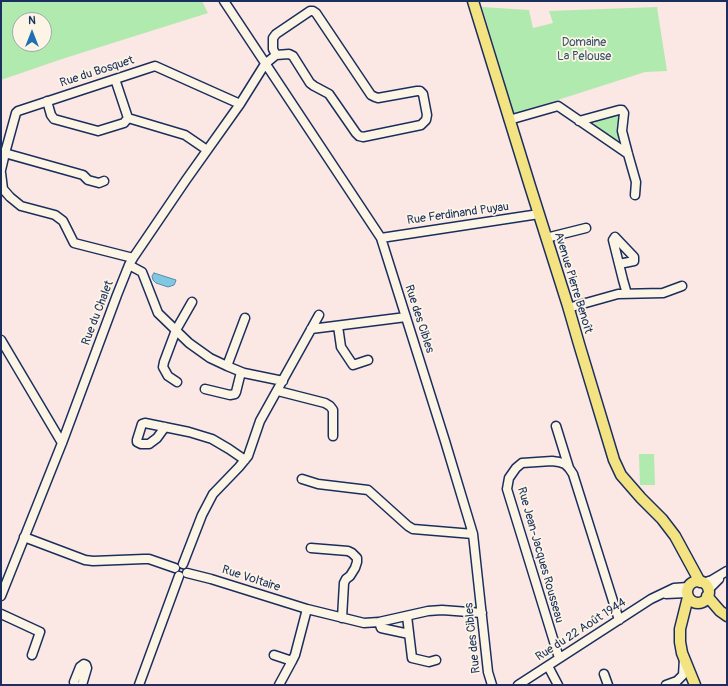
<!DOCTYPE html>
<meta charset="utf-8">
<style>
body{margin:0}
#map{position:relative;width:728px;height:686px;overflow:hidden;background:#fbe7e4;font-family:Pangolin,sans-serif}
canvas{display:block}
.frame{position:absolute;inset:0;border:2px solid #1b2f5e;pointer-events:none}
.north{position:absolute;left:12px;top:12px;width:40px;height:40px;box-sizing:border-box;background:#fcf5e5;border:1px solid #a2a6af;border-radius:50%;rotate:0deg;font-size:11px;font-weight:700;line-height:16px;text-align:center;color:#1b2f5e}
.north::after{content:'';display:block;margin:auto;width:14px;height:18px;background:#1f6fb2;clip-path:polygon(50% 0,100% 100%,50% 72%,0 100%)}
</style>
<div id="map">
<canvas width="728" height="686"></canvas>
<div class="frame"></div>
<div class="north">N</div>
</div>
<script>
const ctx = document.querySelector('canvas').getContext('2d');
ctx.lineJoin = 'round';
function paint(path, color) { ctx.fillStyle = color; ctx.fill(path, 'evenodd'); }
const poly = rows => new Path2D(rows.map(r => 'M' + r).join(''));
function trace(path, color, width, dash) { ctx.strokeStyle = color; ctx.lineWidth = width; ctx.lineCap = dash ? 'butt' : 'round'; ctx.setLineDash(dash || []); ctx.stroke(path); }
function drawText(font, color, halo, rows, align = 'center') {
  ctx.font = font + ' Pangolin,sans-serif'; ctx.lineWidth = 3.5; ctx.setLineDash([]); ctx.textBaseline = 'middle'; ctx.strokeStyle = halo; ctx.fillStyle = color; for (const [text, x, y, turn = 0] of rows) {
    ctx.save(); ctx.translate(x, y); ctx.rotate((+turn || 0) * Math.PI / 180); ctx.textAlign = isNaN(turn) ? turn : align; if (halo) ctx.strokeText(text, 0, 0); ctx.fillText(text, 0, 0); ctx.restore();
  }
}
const green = poly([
 [1,1,202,1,208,13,62,59,1,80],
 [20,20,44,20,44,44,20,44],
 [482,7,529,10,533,28,553,23,549,11,657,7,667,71,645,72,514,114],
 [618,114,619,120,618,140,614,141,595,127,594,124,598,119],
 [639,454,654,454,655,485,640,485]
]);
const water = poly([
 [154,273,176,280,175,283,174,285,168,287,156,283,153,280,152,276,154,273]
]);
const minor = poly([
 [224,1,381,238,445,441,473,534,488,672,492,685],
 [115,79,128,118,185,135,207,150],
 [47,101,51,115,54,119,98,131,124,123,128,118],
 [509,120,558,106,628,154],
 [579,121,619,110,622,110,624,113,622,131,628,154,636,182,635,195],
 [1,152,83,175,88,180,99,183,104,181],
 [1,170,5,153,16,113,18,111,155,66,240,104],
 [1,173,3,189,10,197,21,206,55,215,63,221,74,243,133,258],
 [381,238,539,214],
 [546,238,586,228],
 [619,264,634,261,634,257,615,237,613,240,623,280,627,294],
 [129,265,142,272,144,277,158,313,189,343,210,358,227,366,244,373,283,381],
 [568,308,618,294,663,293,682,286],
 [338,326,341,347,353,365,368,360],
 [311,329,406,317],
 [1,340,62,443],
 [227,366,245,318],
 [177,382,168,376,163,367,164,362,176,330,192,302],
 [205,389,230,395,235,394,236,392,241,372],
 [278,391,325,403,330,406,333,410,333,436],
 [556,426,569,468],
 [165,427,157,438,149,444,141,444,137,442,137,440,142,424,145,423,189,432,212,439,229,449,245,460],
 [302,479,318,484,368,490,408,526,413,529,473,534],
 [24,537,85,560,93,561,144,559,149,559,175,568],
 [311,548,348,551,352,553,357,558,357,562,355,568,350,576,346,579,344,583,342,618],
 [183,564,202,515,213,494,239,467,248,456,260,421,319,315],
 [187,573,211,579,307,609,364,623,379,622,428,611,442,610,482,613],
 [703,583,712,580,727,571],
 [708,590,719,579],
 [666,594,687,593],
 [1,596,62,443,117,295,129,265,133,258,186,180,240,104,265,64,276,55,273,49,273,38,276,34,310,11,313,11,316,13,371,95,375,97,378,98,417,91,420,91,423,94,427,115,426,120,421,125,363,137,359,136,356,133,329,94,314,86,310,83,293,56,289,54,276,55],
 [1,614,40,632,32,655],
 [407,616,412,658,429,662,436,660],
 [379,622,381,628,409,634],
 [274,655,292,661,295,655,307,609],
 [559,658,507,489,509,478,516,468,522,463,552,461,559,462,565,464,569,468,573,474,619,620],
 [548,666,558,685],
 [604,674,608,685],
 [75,685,74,682,80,667,84,664,86,665,87,668,82,685],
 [139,685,179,576],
 [279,685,292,661],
 [518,685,651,599,674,588,688,587],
 [666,685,677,681,683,675,684,659]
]);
const major = poly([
 [473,1,530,186,568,306,579,344,614,460,621,475,641,498,662,519,675,536,700,582],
 '687 592a11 11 0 1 1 22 0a11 11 0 1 1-22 0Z',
 [707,596,720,611,727,616],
 [688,597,680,629,680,642,682,653,695,685]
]);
const parkNames = [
 ["Domaine",584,43],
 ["La Pelouse",584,57]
];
const streetNames = [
 ["Rue du Bosquet",97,72,-18],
 ["Rue Ferdinand Puyau",458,214,-8],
 ["Avenue Pierre Benoît",573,283,73],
 ["Rue du Chalet",98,313,-69],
 ["Rue des Cibles",419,319,72],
 ["Rue Jean-Jacques Rousseau",540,555,74],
 ["Rue Voltaire",251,579,18],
 ["Rue du 22 Août 1944",581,630,-33],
 ["Rue des Cibles",473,638,-96]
];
paint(green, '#b0eaaf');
paint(water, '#80c8e1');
trace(water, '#588bad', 1);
trace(minor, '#1b2f5e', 11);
trace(major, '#1b2f5e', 13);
trace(minor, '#fcf5e5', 8);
trace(major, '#f4e382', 10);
drawText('12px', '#39546e', '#fcf5e5', parkNames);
drawText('12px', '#1b2f5e', '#fcf5e5', streetNames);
</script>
